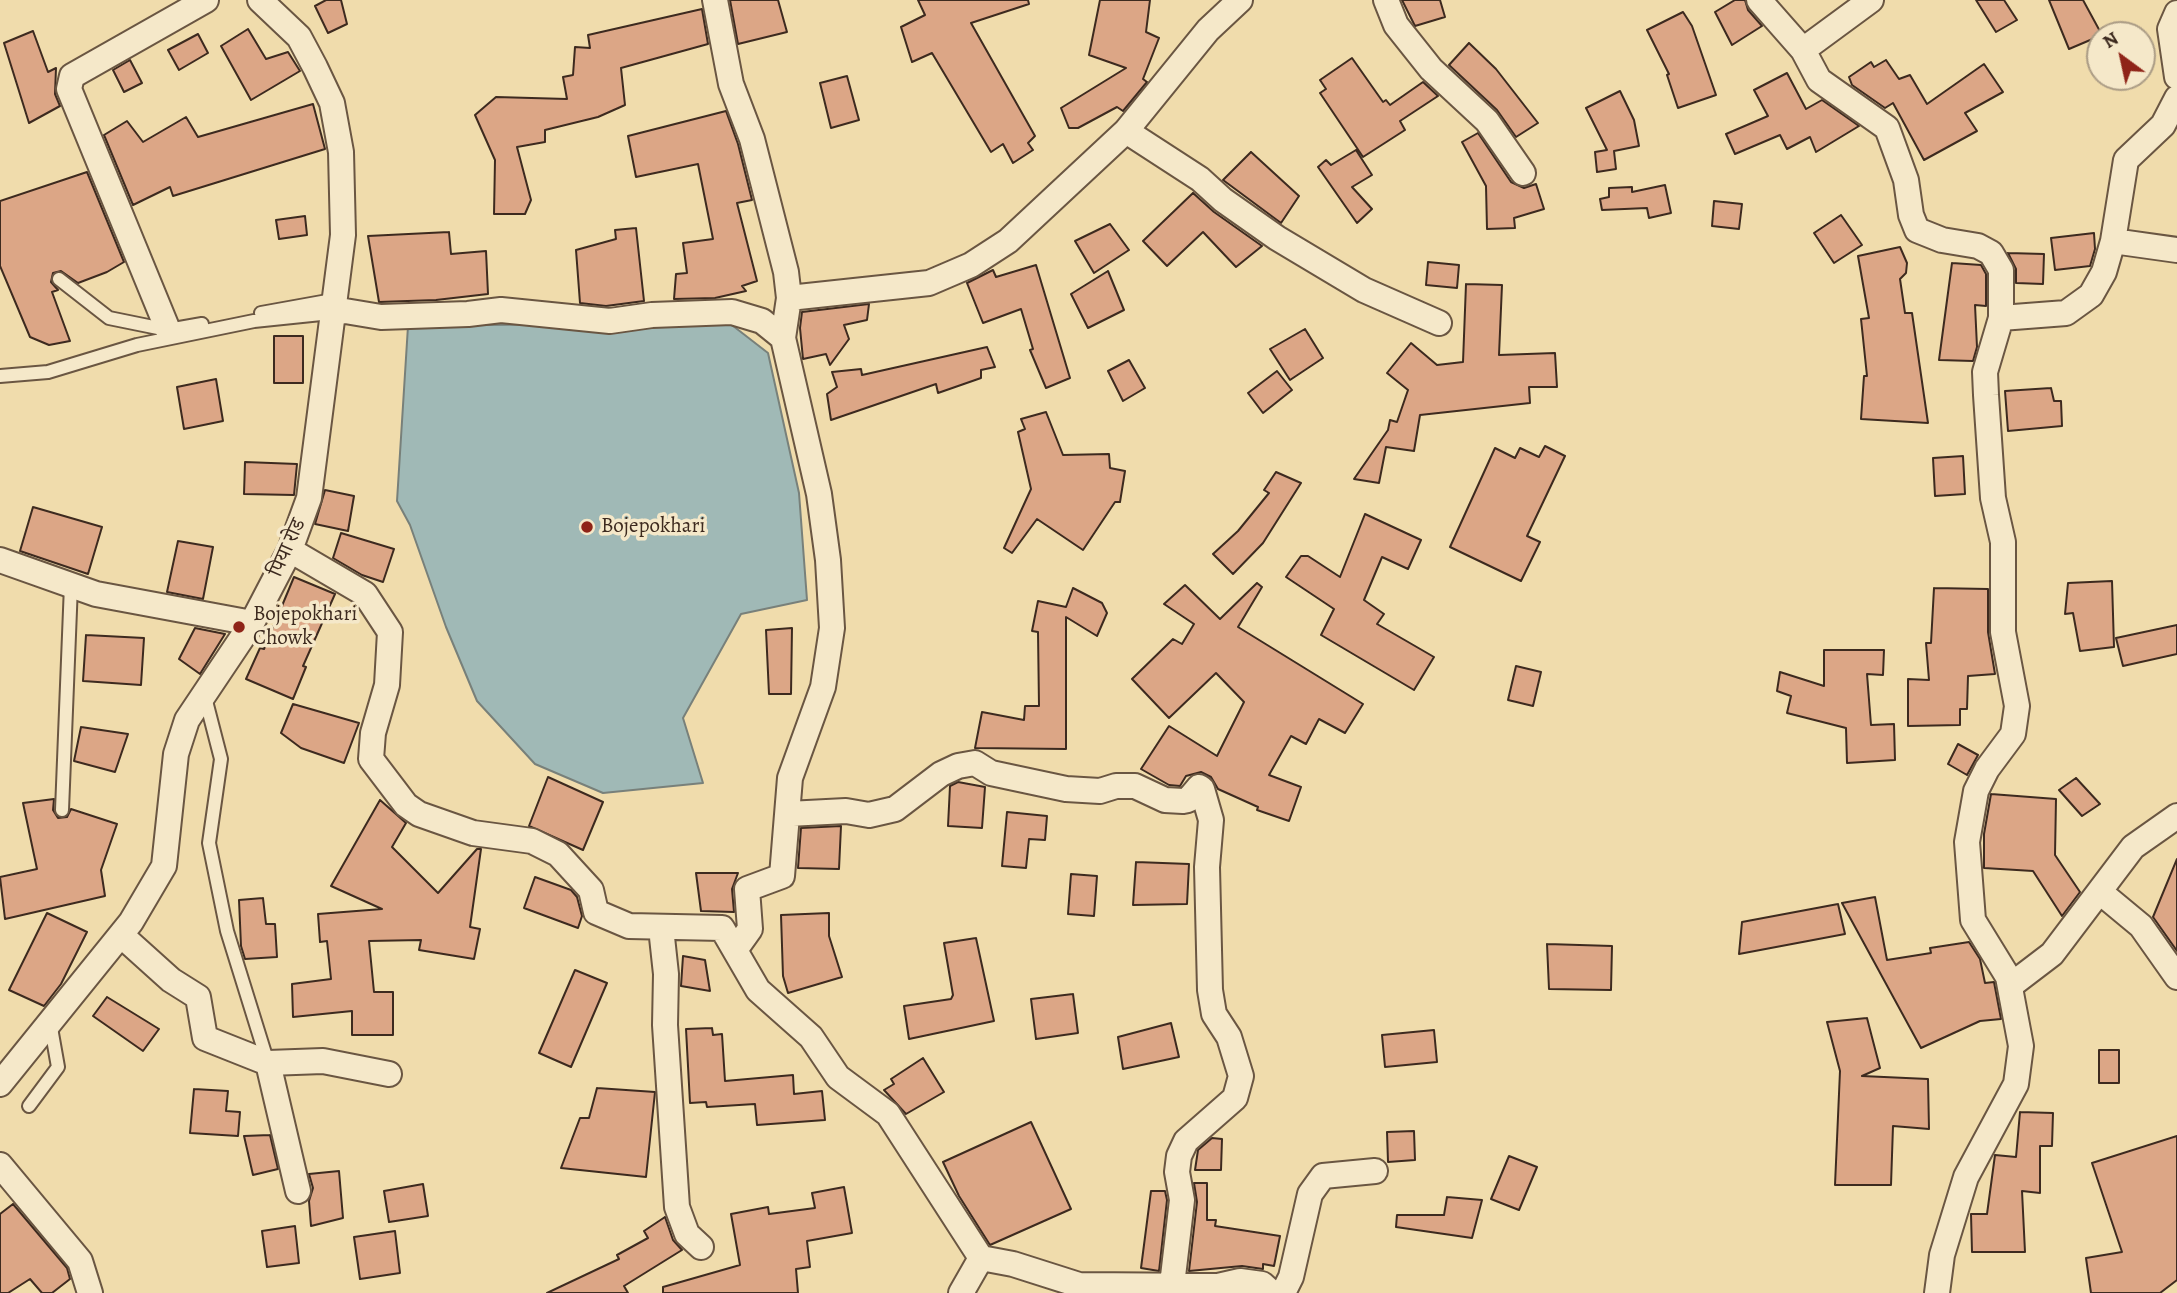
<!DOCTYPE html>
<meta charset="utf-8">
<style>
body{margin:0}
#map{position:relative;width:2177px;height:1293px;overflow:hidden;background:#f0dcac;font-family:Alegreya,serif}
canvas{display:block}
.north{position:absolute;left:2086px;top:21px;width:70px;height:70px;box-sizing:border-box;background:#f5e8c9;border:2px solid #ab9c85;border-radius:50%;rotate:327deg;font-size:19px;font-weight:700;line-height:28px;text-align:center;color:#3d2a1f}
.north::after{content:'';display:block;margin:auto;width:24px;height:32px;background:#8f2418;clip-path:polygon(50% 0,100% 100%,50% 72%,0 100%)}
</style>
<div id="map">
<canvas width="2177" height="1293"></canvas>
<div class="north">N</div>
</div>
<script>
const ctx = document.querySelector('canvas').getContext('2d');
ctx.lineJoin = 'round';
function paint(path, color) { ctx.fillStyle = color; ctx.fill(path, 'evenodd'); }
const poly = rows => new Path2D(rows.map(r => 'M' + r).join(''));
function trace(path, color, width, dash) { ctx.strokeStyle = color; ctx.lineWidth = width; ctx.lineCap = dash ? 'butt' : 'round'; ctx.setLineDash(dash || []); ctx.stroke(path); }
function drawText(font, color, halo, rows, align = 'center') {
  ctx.font = font + ' Alegreya,"Noto Serif Devanagari",serif'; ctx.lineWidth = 7; ctx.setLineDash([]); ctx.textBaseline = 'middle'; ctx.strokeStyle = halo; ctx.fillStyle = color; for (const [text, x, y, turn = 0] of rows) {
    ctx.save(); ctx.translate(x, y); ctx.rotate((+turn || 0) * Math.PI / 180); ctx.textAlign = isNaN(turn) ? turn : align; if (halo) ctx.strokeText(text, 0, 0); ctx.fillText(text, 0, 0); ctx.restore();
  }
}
const water = poly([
 [728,322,768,353,799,493,807,600,741,614,683,718,703,783,603,793,535,764,477,701,446,627,410,525,397,501,408,326,728,322]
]);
const building = poly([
 [326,0,341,0,347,24,328,33,315,6,326,0],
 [730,0,778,0,787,32,738,44,730,0],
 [918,0,1028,0,1029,4,971,23,1035,136,1028,143,1033,150,1013,163,1003,144,991,152,932,53,912,62,901,27,925,15,918,0],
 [1100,0,1150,0,1146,32,1159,38,1143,79,1147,82,1123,111,1117,107,1078,128,1069,128,1061,108,1126,68,1089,55,1100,0],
 [1402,0,1440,0,1445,17,1415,26,1402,0],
 [1735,0,1745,0,1748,10,1762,26,1732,45,1715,12,1735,0],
 [1976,0,2004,0,2017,20,1996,32,1976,0],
 [2049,0,2083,0,2102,35,2069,49,2049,0],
 [702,9,708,44,621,68,625,105,598,117,545,130,545,142,517,147,531,200,525,214,494,214,495,160,475,115,496,97,567,99,563,77,573,75,575,47,590,48,588,35,702,9],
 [1683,12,1692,26,1716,95,1678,108,1667,75,1669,74,1647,30,1683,12],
 [248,29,266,59,288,52,300,71,251,100,221,46,248,29],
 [33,31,48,72,56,68,55,94,60,106,29,123,4,43,33,31],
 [198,34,208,53,179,70,168,50,198,34],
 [1469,43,1496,69,1538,123,1516,137,1497,110,1449,65,1469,43],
 [1352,58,1383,102,1386,100,1390,105,1423,82,1438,96,1400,121,1405,130,1363,157,1320,93,1326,89,1320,80,1352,58],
 [130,60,142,83,124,92,113,70,130,60],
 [1886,60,1899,79,1910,75,1927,104,1984,64,2003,92,1965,113,1977,131,1924,160,1893,103,1885,108,1852,85,1849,77,1871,62,1874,67,1886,60],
 [1787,73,1806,109,1822,100,1859,126,1816,152,1810,137,1787,149,1780,135,1735,154,1726,134,1768,116,1754,90,1787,73],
 [847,76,859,120,831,128,820,83,847,76],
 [1620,91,1634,120,1639,146,1614,151,1616,169,1597,172,1595,152,1607,150,1586,108,1620,91],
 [313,104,325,149,173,196,170,187,133,205,104,135,127,121,143,142,186,117,198,137,313,104],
 [726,111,738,144,752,200,737,203,757,281,742,286,746,291,715,298,674,299,676,274,687,273,683,243,713,239,698,164,636,177,628,136,726,111],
 [1478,133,1511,182,1524,188,1536,184,1544,209,1514,218,1515,228,1487,229,1486,186,1462,142,1478,133],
 [1356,150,1372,175,1352,187,1372,209,1357,223,1318,167,1326,160,1331,165,1356,150],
 [1251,152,1299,196,1281,223,1223,180,1251,152],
 [87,172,124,262,107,272,78,283,61,271,53,273,51,282,58,290,52,292,70,341,49,345,30,337,0,266,0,201,87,172],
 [1665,185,1671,213,1649,218,1647,208,1602,210,1600,199,1609,197,1609,188,1632,187,1632,192,1665,185],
 [1193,193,1214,212,1262,246,1236,267,1203,232,1167,266,1143,241,1193,193],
 [1714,201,1742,204,1739,229,1712,226,1714,201],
 [1841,215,1862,245,1834,263,1814,233,1841,215],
 [305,216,307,235,279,239,276,220,305,216],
 [1110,224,1129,250,1094,273,1075,241,1110,224],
 [636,228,644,301,606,306,580,303,576,250,616,239,615,230,636,228],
 [449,232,451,254,486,251,488,294,436,300,379,302,368,236,449,232],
 [2094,233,2095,249,2090,266,2055,270,2051,238,2094,233],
 [1900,247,1907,263,1906,273,1900,279,1905,313,1912,313,1928,423,1861,419,1864,376,1867,376,1861,319,1869,318,1858,256,1900,247],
 [2008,253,2044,254,2043,284,2016,283,2016,269,2008,253],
 [1428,262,1459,265,1457,288,1426,285,1428,262],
 [1952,263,1981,265,1986,274,1986,306,1975,305,1977,347,1973,361,1939,360,1952,263],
 [1036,265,1070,378,1046,388,1030,350,1033,349,1021,309,983,323,967,283,993,270,996,277,1036,265],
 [1108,271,1124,310,1088,328,1071,294,1108,271],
 [1466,284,1502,285,1499,355,1555,353,1557,387,1529,387,1530,403,1420,415,1414,451,1386,447,1379,483,1354,479,1388,430,1390,420,1397,422,1408,390,1387,373,1411,343,1437,365,1463,362,1466,284],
 [869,304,867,320,844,325,849,339,830,365,826,354,803,359,800,328,802,312,869,304],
 [1305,329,1323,358,1290,380,1270,349,1305,329],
 [274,336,303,336,303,383,274,383,274,336],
 [987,347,995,367,981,370,981,378,938,393,936,384,831,420,827,394,837,387,832,372,861,369,862,375,987,347],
 [1129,360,1145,388,1123,401,1108,371,1129,360],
 [1277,371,1292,390,1263,413,1248,393,1277,371],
 [216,379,223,421,184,429,177,387,216,379],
 [2051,388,2054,401,2061,401,2062,426,2008,431,2005,391,2051,388],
 [1046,412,1063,455,1109,454,1110,468,1125,471,1120,502,1115,502,1083,550,1037,519,1012,553,1004,548,1031,489,1018,432,1025,429,1021,419,1046,412],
 [1545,446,1565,456,1527,536,1540,542,1521,581,1450,547,1495,448,1515,458,1520,448,1539,457,1545,446],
 [1963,456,1965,494,1935,496,1933,458,1963,456],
 [245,462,297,464,294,495,244,494,245,462],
 [1276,472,1301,483,1263,543,1233,574,1213,554,1238,531,1269,493,1264,490,1276,472],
 [325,490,354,496,348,531,315,524,325,490],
 [33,507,102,527,88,574,20,551,33,507],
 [1365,514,1421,540,1408,569,1382,557,1364,600,1384,614,1377,624,1434,657,1414,690,1321,635,1334,609,1286,577,1301,556,1308,556,1340,577,1365,514],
 [341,533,394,549,383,582,362,575,333,558,341,533],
 [178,541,213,547,203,599,167,592,178,541],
 [294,577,335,594,303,666,306,667,293,699,246,679,260,648,264,649,294,577],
 [2112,581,2114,647,2080,651,2073,613,2065,614,2068,583,2112,581],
 [1257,583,1262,587,1238,627,1363,704,1345,733,1319,719,1306,744,1291,736,1269,775,1301,787,1289,821,1257,810,1258,807,1218,789,1211,777,1201,772,1186,776,1180,786,1169,785,1141,769,1169,726,1217,756,1244,702,1216,673,1169,718,1132,679,1173,639,1182,644,1194,624,1164,604,1185,585,1220,619,1257,583],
 [1073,588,1102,603,1107,613,1097,636,1066,617,1066,749,975,748,982,712,1024,720,1025,706,1039,706,1038,632,1032,631,1038,601,1066,607,1073,588],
 [1934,588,1988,589,1988,632,1995,674,1968,676,1967,709,1960,709,1960,725,1908,726,1908,679,1929,680,1926,643,1931,643,1934,588],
 [2177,625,2177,654,2123,666,2116,638,2177,625],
 [195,628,225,634,200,674,179,659,195,628],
 [792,628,791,694,769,694,766,630,792,628],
 [86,635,144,638,141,685,83,681,86,635],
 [1824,650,1884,650,1883,675,1867,674,1871,725,1894,724,1895,760,1847,763,1846,728,1787,713,1791,696,1777,691,1780,672,1824,686,1824,650],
 [1516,666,1541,672,1533,706,1508,700,1516,666],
 [293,704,359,723,344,763,301,748,281,733,293,704],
 [81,727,128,734,115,772,74,761,81,727],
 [1958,744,1978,755,1967,775,1948,764,1958,744],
 [548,777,603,802,583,850,529,826,548,777],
 [2076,778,2100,804,2082,816,2059,790,2076,778],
 [958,782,985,787,982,828,948,826,950,786,958,782],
 [1991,794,2056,799,2055,855,2080,892,2062,916,2033,871,1984,868,1984,834,1991,794],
 [54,799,53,810,58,818,67,817,71,809,117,824,101,870,105,896,5,919,0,877,37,869,23,803,54,799],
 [380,800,406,823,392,847,438,893,477,849,481,849,470,927,480,929,474,959,419,950,421,940,369,941,374,992,393,992,393,1035,352,1035,352,1011,293,1017,292,984,331,979,327,941,320,942,318,914,382,909,331,886,380,800],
 [1007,812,1047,816,1045,840,1029,839,1026,868,1002,866,1007,812],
 [841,826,839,869,798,868,801,828,841,826],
 [2177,859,2177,951,2153,917,2177,859],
 [1136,862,1189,864,1187,904,1133,905,1136,862],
 [696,873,738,873,732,889,734,912,701,911,696,873],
 [1071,874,1097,876,1094,916,1068,914,1071,874],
 [535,877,571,890,577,897,582,916,578,928,524,908,535,877],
 [1875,897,1887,960,1931,953,1930,948,1969,942,1980,959,1985,983,1994,982,2001,1019,1980,1021,1921,1048,1842,903,1875,897],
 [263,898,266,924,275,924,277,957,245,959,241,946,239,900,263,898],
 [1838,904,1845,934,1739,954,1742,922,1838,904],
 [47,913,87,932,61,984,44,1006,9,990,47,913],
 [829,913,829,936,842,977,788,993,783,976,781,915,829,913],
 [976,938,994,1021,909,1039,904,1006,951,999,953,995,944,943,976,938],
 [1547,944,1612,946,1611,990,1549,989,1547,944],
 [683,956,705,960,710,991,681,986,683,956],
 [575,970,607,983,571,1067,539,1053,575,970],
 [1073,994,1078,1033,1036,1039,1031,999,1073,994],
 [107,997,159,1029,143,1051,93,1016,107,997],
 [1867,1018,1880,1068,1862,1076,1928,1079,1929,1129,1893,1126,1891,1185,1835,1185,1840,1071,1827,1022,1867,1018],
 [1171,1023,1179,1057,1123,1069,1118,1037,1171,1023],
 [712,1028,713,1035,722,1034,725,1081,793,1075,794,1094,822,1091,825,1120,757,1125,755,1104,707,1107,706,1102,690,1103,686,1029,712,1028],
 [1434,1030,1437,1062,1385,1067,1382,1035,1434,1030],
 [2099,1050,2119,1050,2119,1083,2099,1083,2099,1050],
 [923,1058,944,1092,906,1114,884,1090,894,1084,891,1079,923,1058],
 [597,1088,655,1092,646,1177,561,1168,580,1118,589,1118,597,1088],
 [194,1089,228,1091,226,1111,240,1112,238,1136,190,1133,194,1089],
 [2020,1112,2053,1113,2052,1146,2040,1146,2040,1193,2022,1191,2025,1252,1972,1252,1971,1214,1987,1214,1995,1155,2016,1157,2020,1112],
 [1031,1122,1071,1209,990,1245,959,1196,943,1162,1031,1122],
 [1414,1131,1415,1160,1388,1162,1387,1132,1414,1131],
 [270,1135,278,1169,253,1175,244,1136,270,1135],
 [2177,1136,2177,1280,2160,1293,2091,1293,2086,1258,2122,1252,2092,1163,2177,1136],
 [1212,1138,1222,1139,1221,1170,1195,1170,1198,1150,1212,1138],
 [1509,1156,1537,1167,1519,1210,1491,1199,1509,1156],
 [339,1171,343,1218,311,1226,309,1201,313,1188,309,1174,339,1171],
 [1194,1183,1207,1183,1207,1220,1216,1220,1215,1226,1280,1236,1274,1266,1263,1264,1263,1269,1242,1266,1189,1271,1197,1202,1194,1183],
 [423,1184,428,1216,389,1222,384,1191,423,1184],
 [844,1187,852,1233,807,1241,810,1267,796,1269,798,1293,663,1293,663,1287,740,1265,731,1214,768,1207,769,1214,815,1208,812,1193,844,1187],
 [1151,1191,1165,1191,1167,1200,1159,1271,1141,1268,1151,1191],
 [1447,1197,1482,1200,1472,1238,1396,1227,1397,1215,1444,1215,1447,1197],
 [13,1204,67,1268,70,1279,52,1293,42,1293,30,1279,8,1293,0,1293,0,1214,13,1204],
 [665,1217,673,1240,682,1250,624,1286,628,1293,547,1293,619,1259,617,1255,648,1238,644,1231,665,1217],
 [295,1226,299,1263,267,1267,262,1231,295,1226],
 [395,1231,400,1273,360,1279,354,1237,395,1231]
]);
const service = poly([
 [59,279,109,318,168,330,202,324],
 [261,313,333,300],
 [0,376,48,372,137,345,254,321,331,313],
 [205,697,221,759,209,843,227,931,268,1063],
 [62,810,71,585],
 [29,1106,58,1067,50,1022]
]);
const minor = poly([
 [715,0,731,84,752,139,786,272,789,298,783,338,819,494,828,560,832,628,823,687,790,778,782,876,747,889,750,929,735,950],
 [1386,0,1396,25,1431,69,1487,121,1523,173],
 [1759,0,1803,50,1819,80,1887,128,1906,180,1911,215,1917,230,1942,240,1978,246,1991,253,2001,270,2001,318,1985,372,1986,395,1993,498,2003,542,2003,632,2017,706,2013,734,1987,769,1976,791,1967,842,1973,920,2008,977,2021,1046,2016,1084,1966,1177,1942,1255,1937,1293],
 [2177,13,2170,29,2177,77],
 [1803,50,1871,0],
 [1126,131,1200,179,1223,200,1277,238,1364,290,1439,323],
 [2113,241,2177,250],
 [789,298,929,283,971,265,1008,241,1126,131,1208,30,1240,0],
 [331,313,345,311,381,317,468,314,501,310,610,321,652,315,732,312,762,321,783,338],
 [2001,318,2066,313,2091,295,2104,272,2113,241,2126,160,2163,125,2177,98],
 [168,330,69,89,72,76,206,0],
 [290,550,365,594,390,632,387,685,373,733,371,759,406,805,419,814,473,833,532,841,558,854,591,890,596,912,629,926,722,928,758,990,811,1037,838,1077,888,1114,981,1258,1013,1264,1079,1285,1218,1286,1240,1281,1262,1284,1272,1293],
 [0,560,96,594,252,623],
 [788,814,846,811,869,815,895,809,941,774,958,766,975,763,991,773,1066,789,1100,791,1116,786,1135,786,1165,800,1183,801,1188,800,1199,787,1202,789,1211,820,1207,867,1210,990,1214,1014,1229,1037,1241,1076,1235,1098,1186,1141,1179,1156,1177,1172,1182,1200,1172,1285],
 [2100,892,2141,926,2177,977],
 [661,928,666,974,665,1025,677,1207,687,1234,701,1247],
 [121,935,171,980,198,997,205,1038,268,1063,323,1061,389,1074],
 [2010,986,2052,954,2133,847,2177,816],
 [268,1063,298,1191],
 [0,1084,131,922,164,866,176,754,187,720,252,623,290,550,309,498,343,235,341,152,332,103,315,67,299,37,260,0],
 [0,1165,80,1261,90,1293],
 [961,1293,981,1258],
 [1283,1293,1291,1277,1310,1194,1323,1176,1375,1171]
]);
const markers = [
 [587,527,7,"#8f2418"],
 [239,627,7,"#8f2418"]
];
const poiNames = [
 ["Bojepokhari",601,527],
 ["Bojepokhari",253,615],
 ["Chowk",253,639]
];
const streetNames = [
 ["पिया रोड",288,548,-66]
];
paint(water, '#a0b9b6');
trace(water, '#78807a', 2);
paint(building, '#dca686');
trace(building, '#3d2a1f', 2);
trace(service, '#6a5642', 16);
trace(minor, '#6a5642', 28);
trace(service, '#f5e8c9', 12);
trace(minor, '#f5e8c9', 24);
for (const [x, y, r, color] of markers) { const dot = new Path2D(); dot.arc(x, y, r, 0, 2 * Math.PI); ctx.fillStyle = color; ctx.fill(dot); trace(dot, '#f5e8c9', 2.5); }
drawText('21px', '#3d2a1f', '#f5e8c9', poiNames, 'left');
drawText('21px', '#3d2a1f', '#f5e8c9', streetNames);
</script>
